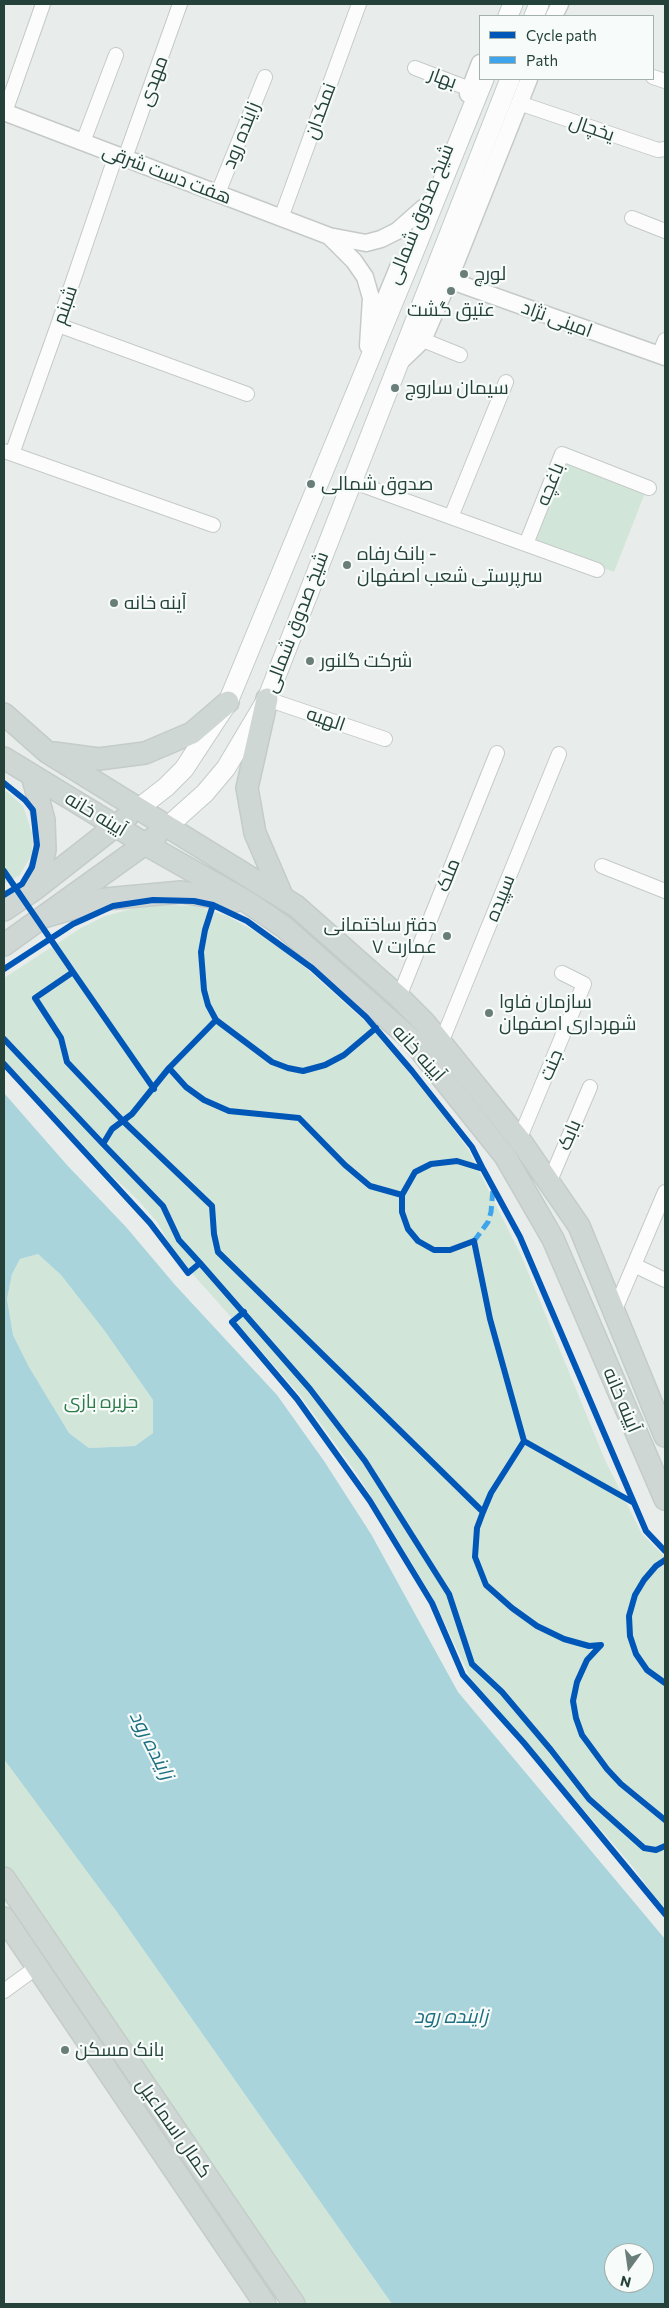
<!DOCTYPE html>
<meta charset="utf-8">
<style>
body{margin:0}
#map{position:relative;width:669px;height:2308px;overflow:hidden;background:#e8edeb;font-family:Commissioner,sans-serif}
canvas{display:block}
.frame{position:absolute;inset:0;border:5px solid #24423a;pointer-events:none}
.legend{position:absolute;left:479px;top:15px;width:175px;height:65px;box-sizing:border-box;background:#f7fbf9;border:1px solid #a3b1ad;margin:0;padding:6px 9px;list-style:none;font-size:15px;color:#24423a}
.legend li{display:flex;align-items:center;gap:10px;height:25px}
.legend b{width:25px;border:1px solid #a3b1ad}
.north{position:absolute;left:604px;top:2243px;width:50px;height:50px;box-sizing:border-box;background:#f7fbf9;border:1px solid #a3b1ad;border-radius:50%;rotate:194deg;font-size:14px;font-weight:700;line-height:20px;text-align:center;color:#24423a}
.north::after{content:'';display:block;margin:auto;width:18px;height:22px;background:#697e78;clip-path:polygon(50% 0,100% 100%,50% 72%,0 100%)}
</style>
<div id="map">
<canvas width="669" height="2308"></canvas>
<div class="frame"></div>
<ul class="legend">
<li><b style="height:6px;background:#0057b8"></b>Cycle path</li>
<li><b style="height:6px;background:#3ea4ec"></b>Path</li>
</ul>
<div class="north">N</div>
</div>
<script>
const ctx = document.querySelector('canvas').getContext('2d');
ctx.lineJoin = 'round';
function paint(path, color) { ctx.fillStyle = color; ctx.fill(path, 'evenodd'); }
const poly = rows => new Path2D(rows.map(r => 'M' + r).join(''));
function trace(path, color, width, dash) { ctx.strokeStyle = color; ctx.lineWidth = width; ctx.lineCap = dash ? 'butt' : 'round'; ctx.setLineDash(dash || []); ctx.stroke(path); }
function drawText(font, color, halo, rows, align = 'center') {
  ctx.font = font + ' Commissioner,Cairo,sans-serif'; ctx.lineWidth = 4.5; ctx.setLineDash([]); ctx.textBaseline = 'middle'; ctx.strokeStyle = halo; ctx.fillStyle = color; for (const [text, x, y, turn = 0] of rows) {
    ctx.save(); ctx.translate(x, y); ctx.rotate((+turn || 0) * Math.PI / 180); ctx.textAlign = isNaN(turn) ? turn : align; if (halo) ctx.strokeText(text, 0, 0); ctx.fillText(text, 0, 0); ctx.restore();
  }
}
const green = poly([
 [563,462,645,493,614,572,532,542],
 [4,789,23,806,32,833,32,854,20,875,4,884],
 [169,905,195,906,227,916,262,935,307,969,368,1024,431,1099,468,1149,521,1255,605,1460,642,1534,665,1557,665,1911,633,1867,471,1679,433,1598,357,1474,300,1395,175,1254,157,1222,137,1199,107,1171,4,1060,4,978,81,928,105,916,143,906],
 [38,1254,61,1275,104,1330,153,1400,153,1433,135,1446,89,1448,69,1433,29,1367,13,1335,7,1299,12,1274,20,1259],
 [4,1745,117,1912,392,2304,300,2304,4,1867]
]);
const water = poly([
 [4,1093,67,1165,126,1227,176,1286,277,1395,324,1461,371,1534,458,1692,665,1939,665,2304,392,2304,117,1912,4,1759],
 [38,1254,61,1275,104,1330,153,1400,153,1433,135,1446,89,1448,69,1433,29,1367,13,1335,7,1299,12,1274,20,1259],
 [614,2253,644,2253,644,2283,614,2283]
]);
const minor = poly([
 [415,68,470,89],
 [653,77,665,81],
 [519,103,658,150,665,149],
 [5,112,43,4],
 [83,142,116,55],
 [125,158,180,4],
 [218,193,265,77],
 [281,218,359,4],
 [632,218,665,231],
 [58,325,247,394],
 [423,340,460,355],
 [659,355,665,340],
 [4,451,213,525],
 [12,454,58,325,116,155],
 [351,481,597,570],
 [451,517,506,382],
 [526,544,562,454,649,488],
 [267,699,385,739],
 [602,866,665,891],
 [399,997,497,753],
 [441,1043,559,754],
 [519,1140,584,984,562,973],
 [549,1183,590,1087],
 [634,1265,665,1280],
 [614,1312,665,1192],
 [4,1991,37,1967]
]);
const tertiary = poly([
 [554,16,560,4],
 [468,94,480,63],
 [4,112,329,236,366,243,381,239,397,231,423,208],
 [329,236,354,261,365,277,371,298,368,346],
 [449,280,665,357],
 [378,316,399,265],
 [399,363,423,340,449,280,529,79]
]);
const secondary = poly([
 [508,16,513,4],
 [534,16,539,4],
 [139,808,166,787,184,769,228,702,409,264,484,79],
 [167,827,205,793,226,768,267,699,510,79]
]);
const primary = poly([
 [267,699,247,788,255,833,283,898],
 [4,714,47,752,296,906,399,997,425,1023,522,1143,579,1226,665,1436],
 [54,753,99,759,145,753,192,733,228,702],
 [4,758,145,844,249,903,284,927,412,1040,505,1156,553,1239,665,1499],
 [32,775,44,820,45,850,35,889],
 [4,910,35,889,127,817],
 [47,916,105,899,181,892,235,901],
 [4,945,156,836],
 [4,1878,294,2304],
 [4,1918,265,2304]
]);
const quiet = poly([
 [474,1241,488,1222,491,1212,493,1189]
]);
const cycleway = poly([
 [4,783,25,800,33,810,37,845,32,867,22,884,4,895],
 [4,871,73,972],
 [213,905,205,930,201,952,204,990,208,1005,216,1020],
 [4,969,73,924,113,906,153,900,194,901,213,905,247,921,312,968,366,1017,412,1071,472,1147,483,1169],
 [4,1039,103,1144],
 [4,1064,150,1223,188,1273,200,1263,310,1389,365,1461,449,1594,472,1664,502,1692,551,1750,589,1799,644,1848,656,1850,665,1846],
 [154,1089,73,972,35,998,61,1038,67,1062,123,1121,212,1206,214,1234,218,1252,483,1512,491,1493,524,1441,490,1319,474,1241,450,1250,434,1250,418,1241,408,1229,402,1212,402,1195,370,1186,345,1165,299,1118,229,1111,204,1100,186,1087,169,1068],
 [402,1195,415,1172,431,1164,457,1161,483,1169,520,1237,646,1531,665,1551],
 [200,1263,179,1240,163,1206,103,1144,112,1129,132,1114,169,1068,216,1020,272,1062,288,1068,303,1071,325,1065,344,1055,376,1028],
 [244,1312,232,1322,297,1399,370,1501,432,1603,463,1675,524,1743,665,1914],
 [524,1441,634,1503],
 [483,1512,477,1528,475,1557,486,1585,512,1608,537,1626,564,1639,589,1646,601,1645,587,1660,577,1682,573,1701,576,1718,582,1735,607,1769,621,1784,665,1820],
 [665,1560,656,1566,644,1580,635,1595,629,1616,630,1636,636,1654,647,1670,665,1683]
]);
const markers = [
 [464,274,5,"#697e78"],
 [451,291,5,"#697e78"],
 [395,388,5,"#697e78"],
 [311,484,5,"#697e78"],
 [347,565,5,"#697e78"],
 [114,603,5,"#697e78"],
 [310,661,5,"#697e78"],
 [447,936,5,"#697e78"],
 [489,1013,5,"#697e78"],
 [65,2050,5,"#697e78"]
];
const streetNames = [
 ["بهار",443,78,20],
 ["مهدی",153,81,-70],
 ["نمکدان",320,111,-70],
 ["یخچال",592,128,19],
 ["زاینده رود",241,135,-68],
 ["هفت دست شرقی",167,174,21],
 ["شیخ صدوق شمالی",420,214,-68],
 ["شبنم",65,305,-71],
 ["امینی نژاد",557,319,20],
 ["باغچه",550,484,-68],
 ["شیخ صدوق شمالی",296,622,-69],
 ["الهیه",326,719,19],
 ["آیینه خانه",96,814,31],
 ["ملک",448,875,-68],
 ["سپیده",500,898,-68],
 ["آیینه خانه",419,1053,48],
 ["جنت",551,1065,-67],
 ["بابک",569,1135,-67],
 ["آیینه خانه",622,1400,67],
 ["کمال اسماعیل",174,2128,55]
];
const poiNames = [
 ["لورچ",474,274],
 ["عتیق گشت",451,310,"center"],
 ["سیمان ساروج",405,388],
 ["صدوق شمالی",321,484],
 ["بانک رفاه -",357,554],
 ["سرپرستی شعب اصفهان",357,576],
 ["آینه خانه",124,603],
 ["شرکت گلنور",320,661],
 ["دفتر ساختمانی",437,925,"right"],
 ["عمارت ۷",437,947,"right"],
 ["سازمان فاوا",499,1002],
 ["شهرداری اصفهان",499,1024],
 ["بانک مسکن",75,2050]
];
const parkNames = [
 ["جزیره بازی",101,1402]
];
const waterNames = [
 ["زاینده رود",152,1745,63],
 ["زاینده رود",451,2016]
];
paint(green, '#d1e6d8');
paint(water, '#a9d4db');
trace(minor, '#c5cac8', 16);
trace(tertiary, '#c5cac8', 19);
trace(secondary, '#c3cbc8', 21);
trace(primary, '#c3ccc9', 24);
trace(minor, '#fcfcfc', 14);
trace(tertiary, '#fcfcfc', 16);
trace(secondary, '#fcfcfc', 19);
trace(primary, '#cfd7d5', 21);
trace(quiet, '#3ea4ec', 5, [10, 5]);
trace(cycleway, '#0057b8', 6);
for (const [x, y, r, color] of markers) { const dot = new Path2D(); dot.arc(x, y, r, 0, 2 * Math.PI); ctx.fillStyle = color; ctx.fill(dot); trace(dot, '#f7fbf9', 2); }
drawText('19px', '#24423a', '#f7fbf9', streetNames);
drawText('19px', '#24423a', '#f7fbf9', poiNames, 'left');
drawText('19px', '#2d7a4b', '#f7fbf9', parkNames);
drawText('italic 20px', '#1c6f80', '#f7fbf9', waterNames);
</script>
